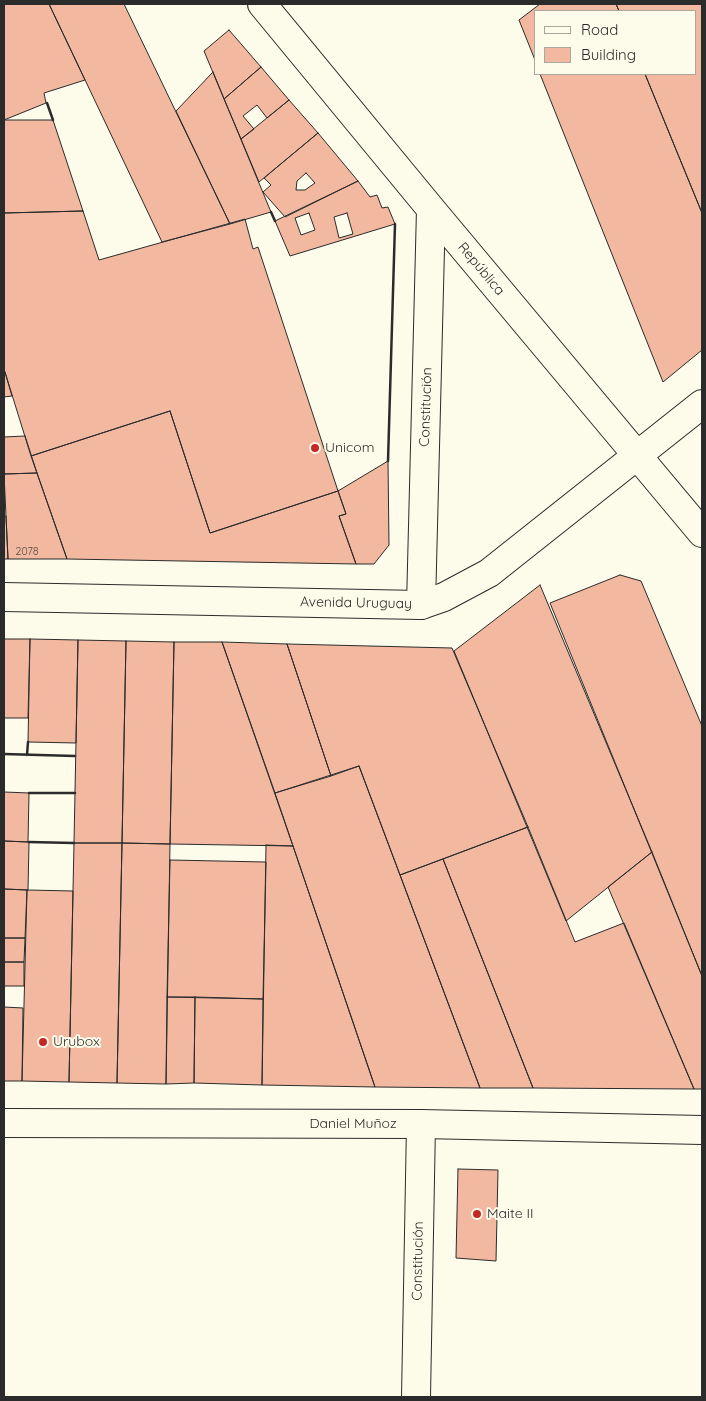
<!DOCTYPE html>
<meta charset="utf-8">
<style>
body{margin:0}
#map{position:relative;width:706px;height:1401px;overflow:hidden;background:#fdfbea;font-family:Quicksand,sans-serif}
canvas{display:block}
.frame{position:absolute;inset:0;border:5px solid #2b2b2b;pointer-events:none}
.legend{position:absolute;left:534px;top:10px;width:162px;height:65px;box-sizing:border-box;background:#fdfbea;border:1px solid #a9a89e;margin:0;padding:6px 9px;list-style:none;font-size:15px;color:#2b2b2b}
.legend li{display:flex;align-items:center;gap:10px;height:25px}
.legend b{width:25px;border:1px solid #a9a89e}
</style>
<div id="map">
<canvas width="706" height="1401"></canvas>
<div class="frame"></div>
<ul class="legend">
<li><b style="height:6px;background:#fdfbea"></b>Road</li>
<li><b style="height:14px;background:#f2b8a0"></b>Building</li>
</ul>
</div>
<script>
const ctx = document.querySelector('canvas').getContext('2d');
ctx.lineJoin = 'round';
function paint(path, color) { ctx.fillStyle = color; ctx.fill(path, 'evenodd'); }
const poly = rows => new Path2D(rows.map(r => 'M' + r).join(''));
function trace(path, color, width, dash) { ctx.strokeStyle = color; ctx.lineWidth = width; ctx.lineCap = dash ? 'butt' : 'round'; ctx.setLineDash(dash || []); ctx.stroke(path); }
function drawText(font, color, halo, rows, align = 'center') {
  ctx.font = font + ' Quicksand,sans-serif'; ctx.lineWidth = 4; ctx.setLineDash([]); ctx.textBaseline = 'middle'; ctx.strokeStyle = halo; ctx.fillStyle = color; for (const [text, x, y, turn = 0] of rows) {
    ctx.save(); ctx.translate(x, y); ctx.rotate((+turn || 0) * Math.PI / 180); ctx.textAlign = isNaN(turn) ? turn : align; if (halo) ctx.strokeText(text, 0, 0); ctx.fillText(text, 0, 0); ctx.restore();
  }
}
const building = poly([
 [4,4,49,4,85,80,44,93,46,103,4,120,4,4],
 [49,4,124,4,230,224,162,242,49,4],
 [540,4,616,4,619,11,535,11,535,60,519,20,540,4],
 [616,4,702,4,702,213,645,74,695,74,695,11,619,11,616,4],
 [229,30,261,67,224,99,204,51,229,30],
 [261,67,289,100,267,118,257,105,243,116,254,129,241,139,224,99,261,67],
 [213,72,271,212,230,224,176,111,213,72],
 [540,74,645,74,702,213,702,350,663,382,540,74],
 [289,100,318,133,259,182,241,139,289,100],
 [4,120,53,120,83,211,4,213,4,120],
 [318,133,358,181,285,217,263,192,271,185,264,178,318,133],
 [306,173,315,183,305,190,296,190,297,181,306,173],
 [358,181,370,197,377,195,382,208,388,207,395,224,290,256,275,221,358,181],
 [309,213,315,230,301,235,295,218,309,213],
 [347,213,353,234,339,238,334,217,347,213],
 [83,211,99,260,245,219,253,249,258,247,338,491,210,533,170,411,31,456,4,369,4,213,83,211],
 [4,372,5,372,12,396,4,397,4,372],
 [170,411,210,533,338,491,346,514,339,516,356,564,67,559,31,456,170,411],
 [25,436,37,473,4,474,4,437,25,436],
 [388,461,389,545,374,564,356,564,339,516,346,514,338,491,388,461],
 [37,473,67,559,8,559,4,474,37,473],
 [4,516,6,516,8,559,4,559,4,516],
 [620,575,641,581,702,726,702,976,550,603,620,575],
 [540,585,652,852,566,921,454,651,540,585],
 [4,639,30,639,28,718,4,718,4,639],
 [30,639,78,640,76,743,28,742,30,639],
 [78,640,126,641,122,843,74,843,78,640],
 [126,641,174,642,170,844,122,843,126,641],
 [174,642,222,642,293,846,170,844,174,642],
 [222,642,287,644,331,776,275,793,222,642],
 [287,644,452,648,528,827,400,875,359,766,331,776,287,644],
 [359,766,400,875,480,1088,375,1087,275,793,359,766],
 [4,792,29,793,28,842,4,841,4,792],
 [528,827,575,942,624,923,694,1089,533,1088,443,859,528,827],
 [4,841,29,842,28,890,4,889,4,841],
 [74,843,122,843,117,1083,69,1082,74,843],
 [122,843,170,844,166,1084,117,1083,122,843],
 [266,845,293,846,375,1087,262,1085,266,845],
 [652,852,702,976,702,1089,694,1089,608,887,652,852],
 [443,859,533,1088,480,1088,400,875,443,859],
 [170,860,266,862,263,999,167,997,170,860],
 [4,889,27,890,25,938,4,938,4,889],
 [27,890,73,891,69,1082,22,1081,27,890],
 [4,938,25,938,24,962,4,962,4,938],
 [4,962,24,962,24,986,4,986,4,962],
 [167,997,195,997,194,1083,166,1084,167,997],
 [195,997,263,999,262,1085,194,1083,195,997],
 [4,1007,23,1008,22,1081,4,1081,4,1007],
 [458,1169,498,1170,496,1261,456,1258,458,1169]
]);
const street = poly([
 [262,4,431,209,702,533],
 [421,605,431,209],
 [416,1397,421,1124]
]);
const secondary = poly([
 [4,597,421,605,444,597,489,573,702,404],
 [4,1123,421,1124,702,1130]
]);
const wall = poly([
 [47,103,53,120],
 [271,212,275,221],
 [388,461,395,224],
 [4,754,75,756],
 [27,755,28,742],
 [29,793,75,793],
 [29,842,74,843]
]);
const markers = [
 [315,448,5,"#c62828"],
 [43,1042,5,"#c62828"],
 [477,1214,5,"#c62828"]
];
const numberNames = [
 ["2078",27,552]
];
const streetNames = [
 ["República",481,269,50],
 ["Constitución",426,407,-88],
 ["Avenida Uruguay",356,603,1],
 ["Daniel Muñoz",353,1124],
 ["Constitución",418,1261,-89]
];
const poiNames = [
 ["Unicom",325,448],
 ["Urubox",53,1042],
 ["Maite II",487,1214]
];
paint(building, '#f2b8a0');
trace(building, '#2b2b2b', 1);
trace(street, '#2b2b2b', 30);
trace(secondary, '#2b2b2b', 30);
trace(street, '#fdfbea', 28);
trace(secondary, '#fdfbea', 28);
trace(wall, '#2b2b2b', 2.5);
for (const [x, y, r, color] of markers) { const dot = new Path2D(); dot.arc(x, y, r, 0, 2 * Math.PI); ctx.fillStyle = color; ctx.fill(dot); trace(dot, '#fdfbea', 2); }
drawText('11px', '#5d4e48', null, numberNames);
drawText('14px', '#2b2b2b', '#fdfbea', streetNames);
drawText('14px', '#2b2b2b', '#fdfbea', poiNames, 'left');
</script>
